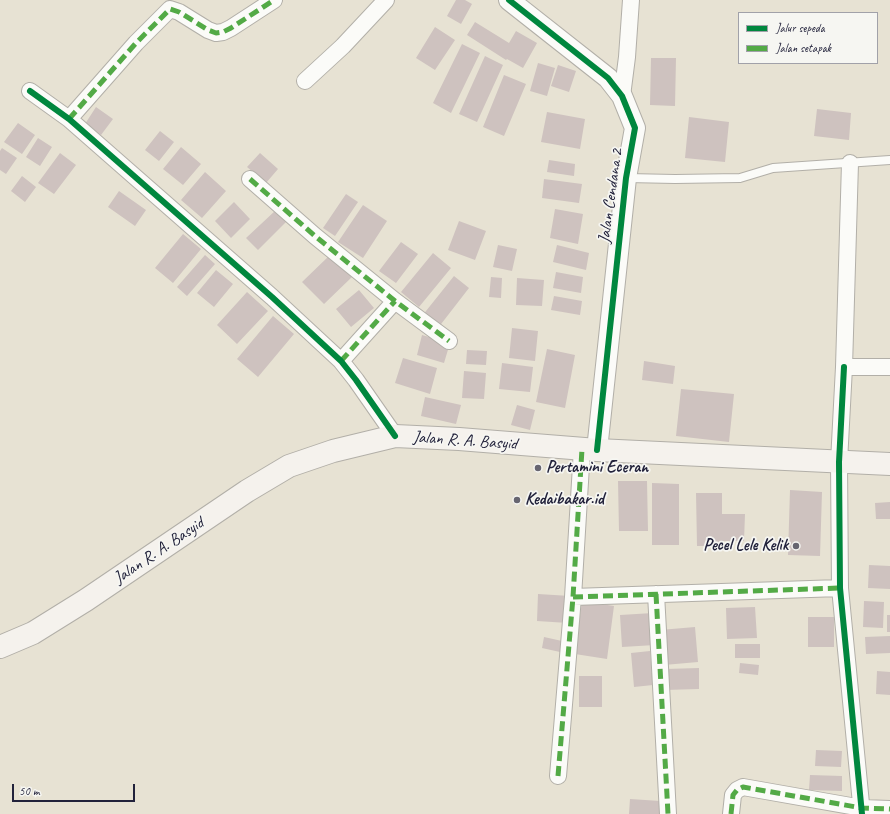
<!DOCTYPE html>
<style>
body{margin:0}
#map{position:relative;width:890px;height:814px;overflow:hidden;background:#e7e2d3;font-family:Caveat,sans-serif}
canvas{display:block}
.legend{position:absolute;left:738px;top:12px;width:140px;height:52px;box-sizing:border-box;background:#f6f6f2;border:1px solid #a1a1a9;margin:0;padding:5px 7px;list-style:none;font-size:12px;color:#22223b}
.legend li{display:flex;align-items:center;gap:8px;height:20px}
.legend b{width:20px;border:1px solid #a1a1a9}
.scale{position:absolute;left:12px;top:784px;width:123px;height:18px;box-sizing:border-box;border:2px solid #22223b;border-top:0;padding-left:5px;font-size:12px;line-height:14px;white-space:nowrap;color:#22223b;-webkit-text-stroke:3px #f6f6f2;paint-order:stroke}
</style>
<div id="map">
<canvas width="890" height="814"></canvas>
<ul class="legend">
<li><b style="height:5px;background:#00873e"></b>Jalur sepeda</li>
<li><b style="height:5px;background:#53aa46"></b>Jalan setapak</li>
</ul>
<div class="scale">50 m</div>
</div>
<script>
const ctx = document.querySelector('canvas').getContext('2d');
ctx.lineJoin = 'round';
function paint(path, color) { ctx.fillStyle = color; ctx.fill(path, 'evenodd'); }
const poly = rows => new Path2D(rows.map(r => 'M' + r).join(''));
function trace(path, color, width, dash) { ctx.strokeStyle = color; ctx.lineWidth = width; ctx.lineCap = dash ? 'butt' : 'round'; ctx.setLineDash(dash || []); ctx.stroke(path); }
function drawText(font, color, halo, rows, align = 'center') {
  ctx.font = font + ' Caveat,sans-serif'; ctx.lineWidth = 3.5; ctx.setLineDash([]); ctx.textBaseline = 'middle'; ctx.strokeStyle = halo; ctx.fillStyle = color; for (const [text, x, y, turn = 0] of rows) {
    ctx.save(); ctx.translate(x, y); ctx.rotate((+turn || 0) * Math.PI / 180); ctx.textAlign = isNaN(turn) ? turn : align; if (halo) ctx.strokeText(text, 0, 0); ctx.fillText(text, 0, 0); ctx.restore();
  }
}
const building = poly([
 [456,0,465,0,472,4,461,24,447,16],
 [475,22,509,43,516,31,537,43,523,68,507,59,506,60,467,35],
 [435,27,455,40,435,70,416,58],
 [462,44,480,53,451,113,433,103],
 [485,56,503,65,477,122,459,114],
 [651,58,676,58,675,106,650,105],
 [538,63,555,68,547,96,530,91],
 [558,65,576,71,569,92,551,86],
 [504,75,526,84,504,136,483,127],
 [96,107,113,119,101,135,85,124],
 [817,109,851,113,849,140,814,136],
 [547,112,585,119,580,149,541,142],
 [689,117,729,122,725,162,685,158],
 [18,123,35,135,22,154,4,142],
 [160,131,174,142,159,161,145,150],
 [38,138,52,147,40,166,26,157],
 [181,147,201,164,183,185,163,169],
 [2,148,17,158,6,174,0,170,0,151],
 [60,153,76,165,54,194,38,183],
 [260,153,278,169,266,183,247,167],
 [549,160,575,164,574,176,547,172],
 [205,172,226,191,202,218,181,200],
 [22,176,36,187,25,202,11,191],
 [544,179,582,184,579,203,542,198],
 [119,191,146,210,135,226,108,207],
 [346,194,358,202,335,236,323,228],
 [234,202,250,219,231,238,215,221],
 [363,205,387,221,363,258,338,242],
 [555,209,583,214,578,244,550,238],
 [276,210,287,221,258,250,246,238],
 [459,221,486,231,475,260,448,250],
 [183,234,201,249,173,283,155,268],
 [401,242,418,254,396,283,379,271],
 [498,245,517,249,512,271,493,267],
 [557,245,589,253,586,270,553,262],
 [433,253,451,268,419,307,401,292],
 [205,255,215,264,187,296,177,287],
 [330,255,352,277,324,304,302,282],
 [216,270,233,284,214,307,197,293],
 [556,272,583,277,581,293,553,288],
 [454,276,469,288,438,328,422,316],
 [491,277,502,278,501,298,489,297],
 [517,278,544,280,542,306,516,305],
 [359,290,374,308,351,327,336,309],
 [247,292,268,311,237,344,217,325],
 [554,296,582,301,580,315,551,310],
 [273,316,294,334,258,377,237,359],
 [512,328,538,331,535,361,509,358],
 [422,335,450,343,444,363,417,355],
 [547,349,575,355,565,408,536,402],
 [467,350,487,351,486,365,466,364],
 [403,358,437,368,430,394,395,383],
 [644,361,675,366,673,384,642,380],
 [502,363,533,367,530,392,499,389],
 [464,371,486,373,484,399,462,398],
 [681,389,734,394,729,442,676,436],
 [425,397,461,405,456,424,421,416],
 [517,405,535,410,530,430,511,425],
 [618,481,647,481,648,531,619,531],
 [652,483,679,484,679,545,652,545],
 [790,490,822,492,820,556,788,555],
 [696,493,722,493,722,514,745,514,744,541,722,541,722,546,697,546],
 [890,502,890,519,876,519,875,503],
 [869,565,890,566,890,589,868,588],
 [538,594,570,596,568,623,537,621],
 [582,601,614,606,607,659,575,654],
 [864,601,884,602,883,628,863,627],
 [755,607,757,638,727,639,726,608],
 [653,613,655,645,622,647,620,615],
 [887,615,890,615,890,632,887,632],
 [808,617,834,617,834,647,808,647],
 [695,627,698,662,664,665,660,630],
 [890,636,890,653,866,654,865,637],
 [544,637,562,641,560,652,542,648],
 [735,644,760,644,760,658,735,658],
 [650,651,653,685,634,687,631,653],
 [740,663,759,665,758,675,739,673],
 [699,668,699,689,665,690,665,669],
 [877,671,890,672,890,695,876,694],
 [579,676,602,676,602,707,579,707],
 [816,750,842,751,841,767,815,766],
 [810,775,842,776,842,791,809,790],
 [630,799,660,801,659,814,629,814]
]);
const service = poly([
 [627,178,675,179,740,178,773,168,890,160]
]);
const minor = poly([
 [305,81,343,46,386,0],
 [30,91,69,119,272,297,341,361,356,380,395,436],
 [622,96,627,57,631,0],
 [69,119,136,43,170,9,179,12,208,30,216,33,223,32,231,28,274,0],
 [850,163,844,367,890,367],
 [250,179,315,236,395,301,449,341],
 [341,361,395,301],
 [844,367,839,462,840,588,862,814],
 [656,594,668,814],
 [573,597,840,588],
 [558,776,573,597,582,449],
 [731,814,733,795,737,790,743,787,862,808,890,809]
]);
const tertiary = poly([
 [509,0,608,78,622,96,635,128,626,178,597,450]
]);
const secondary = poly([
 [0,647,33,633,86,600,247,491,289,466,333,451,395,436,459,439,597,450,890,464]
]);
const quiet = poly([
 [69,119,136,43,170,9,179,12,208,30,216,33,223,32,231,28,274,0],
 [250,179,315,236,395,301,449,341],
 [341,361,395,301],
 [656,594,668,814],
 [573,597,840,588],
 [558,776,573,597,582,449],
 [731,814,733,795,737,790,743,787,862,808,890,809]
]);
const cycleway = poly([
 [509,0,608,78,622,96,635,128,626,178,597,450],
 [30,91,69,119,272,297,341,361,356,380,395,436],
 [844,367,839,462,840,588,862,814]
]);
const markers = [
 [538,468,4,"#676570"],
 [517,500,4,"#676570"],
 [796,546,4,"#676570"]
];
const streetNames = [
 ["Jalan Cendana 2",611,196,-82],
 ["Jalan R. A. Basyid",465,441,4],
 ["Jalan R. A. Basyid",159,551,-34]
];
const poiNames = [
 ["Pertamini Eceran",546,468],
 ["Kedaibakar.id",525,500],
 ["Pecel Lele Kelik",788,546,"right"]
];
paint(building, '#cec2bf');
trace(service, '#b2afa8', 10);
trace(minor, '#b2afa8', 18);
trace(tertiary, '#b2afa8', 22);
trace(secondary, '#b2afa8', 24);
trace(service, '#fbfbf8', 8);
trace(minor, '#fbfbf8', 16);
trace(tertiary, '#fbfbf8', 20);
trace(secondary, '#f5f2ed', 22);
trace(quiet, '#53aa46', 5, [10, 5]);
trace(cycleway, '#00873e', 6);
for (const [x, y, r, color] of markers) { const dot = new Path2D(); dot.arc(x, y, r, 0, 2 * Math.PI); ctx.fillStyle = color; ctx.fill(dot); trace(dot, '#f6f6f2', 1.5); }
drawText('17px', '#22223b', '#f6f6f2', streetNames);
drawText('bold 17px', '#22223b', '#f6f6f2', poiNames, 'left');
</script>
